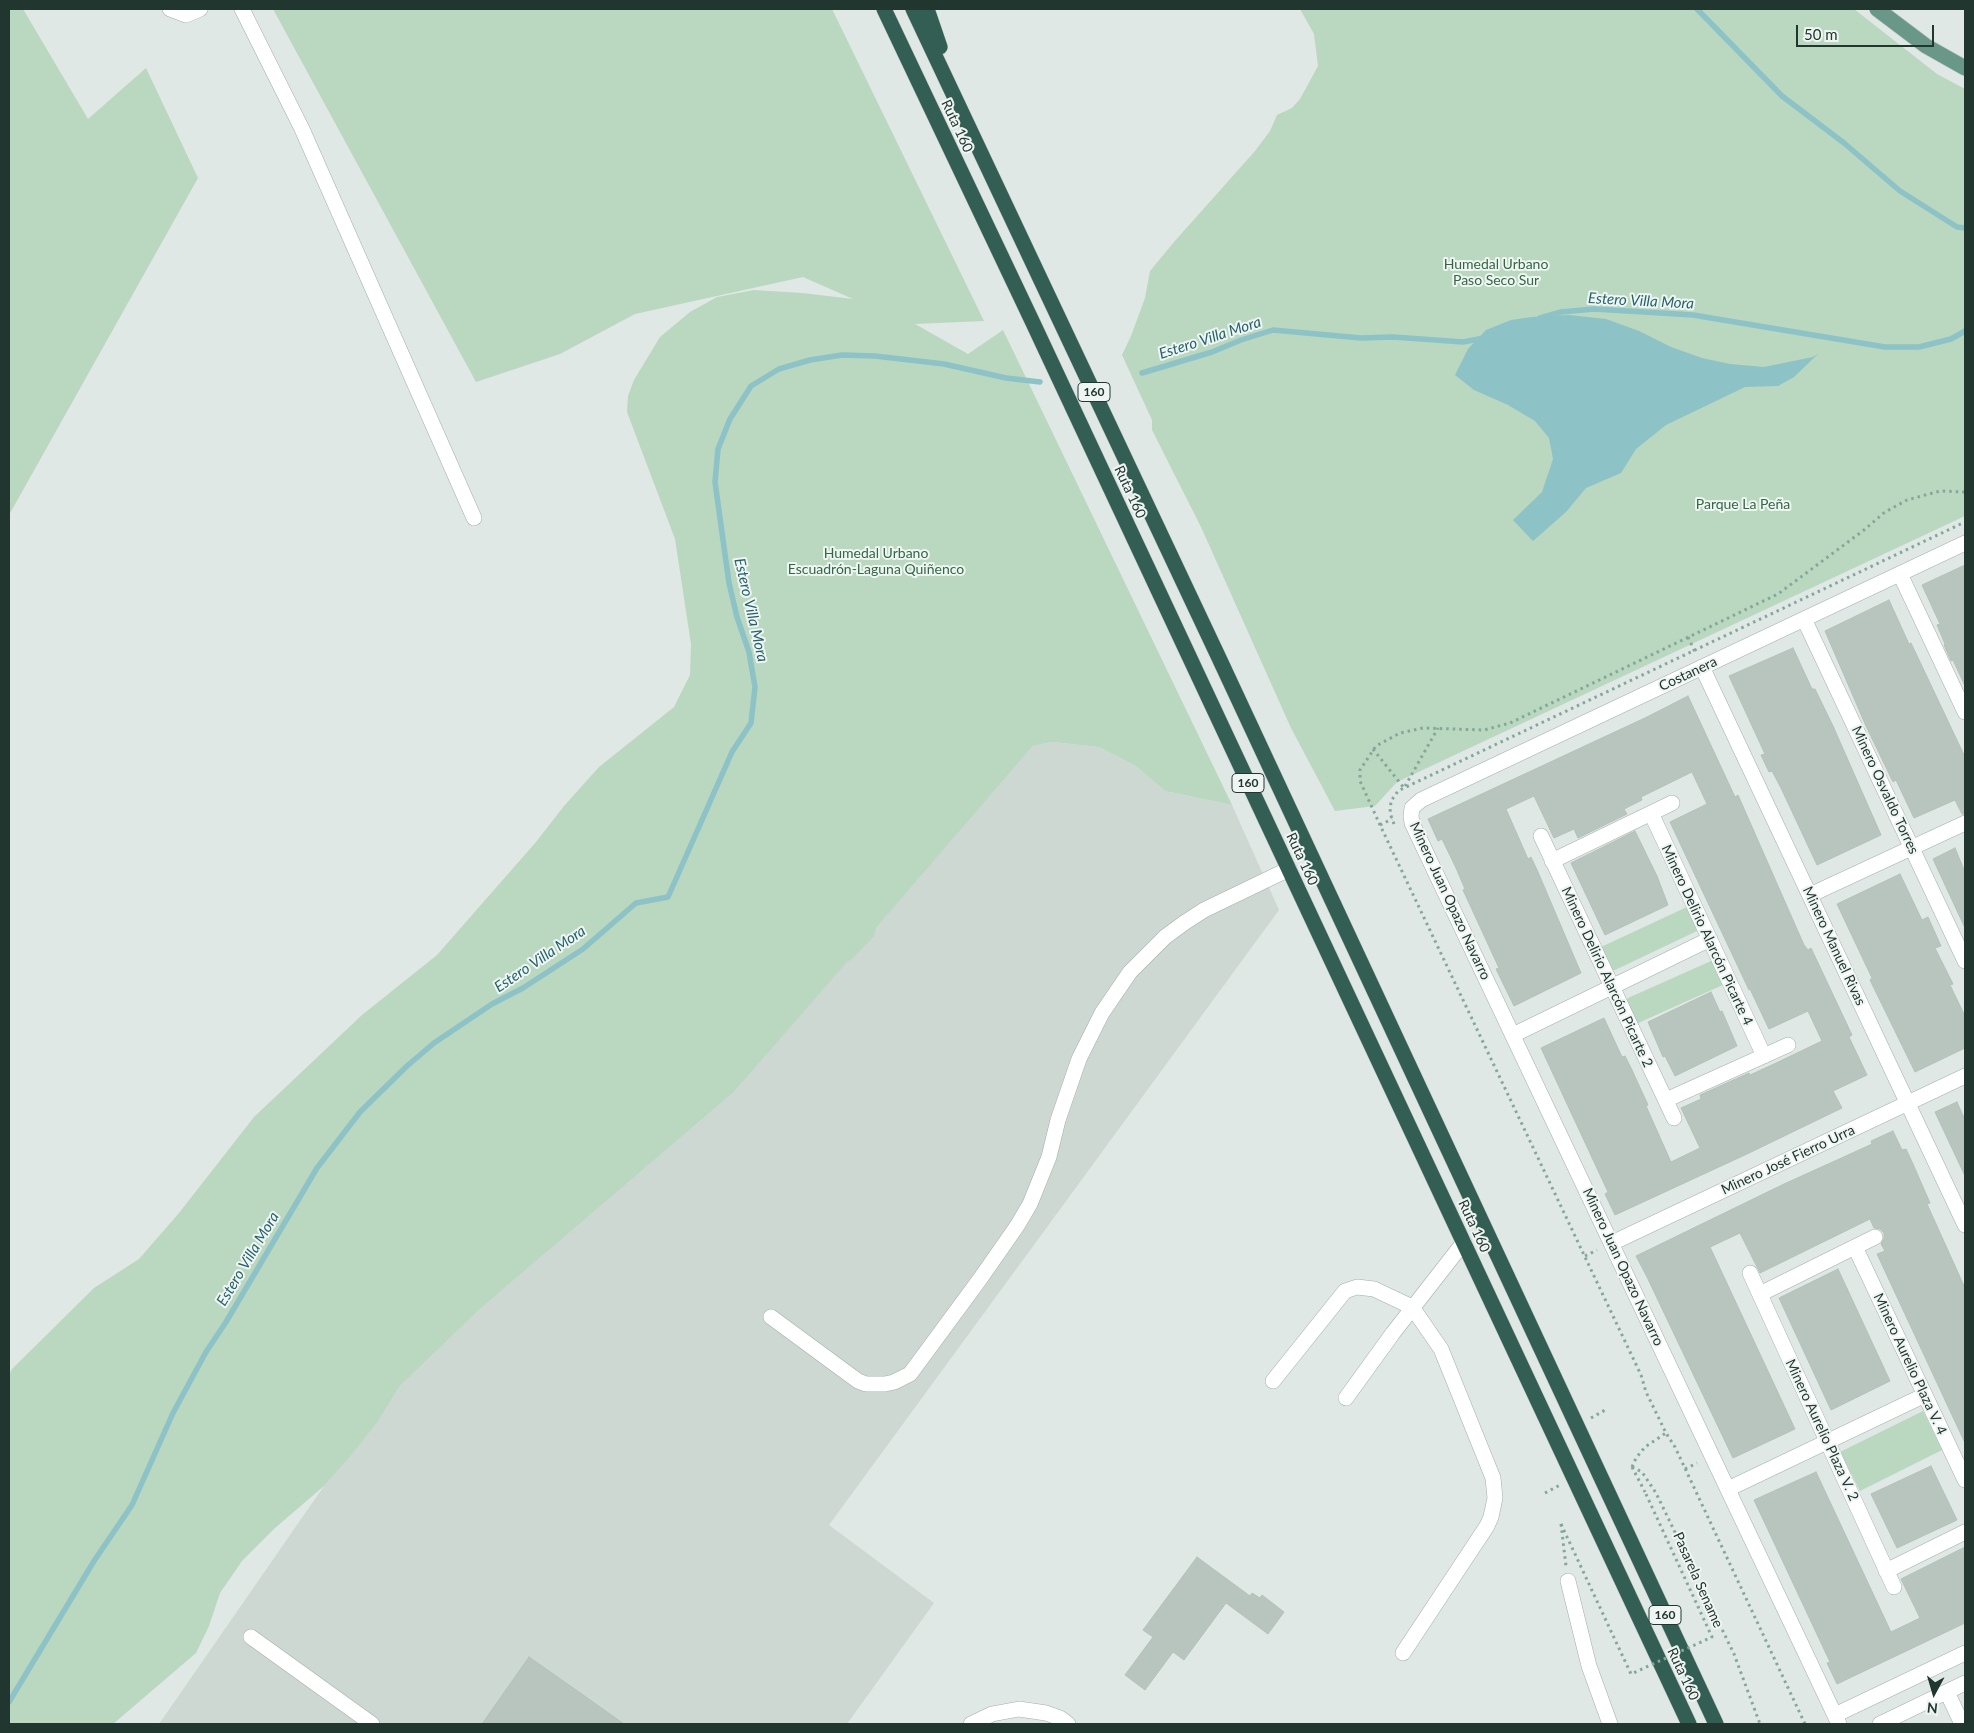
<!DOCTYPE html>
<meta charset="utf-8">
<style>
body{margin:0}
#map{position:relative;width:1974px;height:1733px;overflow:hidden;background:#dfe8e4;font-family:Lato,sans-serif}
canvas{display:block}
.frame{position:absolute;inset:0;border:10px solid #223630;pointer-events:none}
.north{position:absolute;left:1909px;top:1668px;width:50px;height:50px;-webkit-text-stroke:4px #eff5f2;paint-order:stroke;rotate:186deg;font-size:14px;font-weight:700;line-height:20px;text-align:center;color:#223630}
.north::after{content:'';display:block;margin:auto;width:18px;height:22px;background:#223630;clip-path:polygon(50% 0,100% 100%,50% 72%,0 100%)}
.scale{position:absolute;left:1796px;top:25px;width:138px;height:22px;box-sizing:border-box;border:2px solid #223630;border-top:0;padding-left:6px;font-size:15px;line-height:18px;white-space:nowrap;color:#223630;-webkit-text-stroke:4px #eff5f2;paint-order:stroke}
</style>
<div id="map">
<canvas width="1974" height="1733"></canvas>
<div class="frame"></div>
<div class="north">N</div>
<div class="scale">50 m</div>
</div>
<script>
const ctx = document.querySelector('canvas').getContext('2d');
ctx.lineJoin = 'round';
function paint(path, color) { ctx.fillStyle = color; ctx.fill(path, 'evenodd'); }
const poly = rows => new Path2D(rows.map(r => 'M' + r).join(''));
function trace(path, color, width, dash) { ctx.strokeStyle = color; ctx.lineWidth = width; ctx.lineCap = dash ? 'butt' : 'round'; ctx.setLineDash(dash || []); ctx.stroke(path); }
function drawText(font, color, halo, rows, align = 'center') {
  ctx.font = font + ' Lato,sans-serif'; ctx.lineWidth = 4; ctx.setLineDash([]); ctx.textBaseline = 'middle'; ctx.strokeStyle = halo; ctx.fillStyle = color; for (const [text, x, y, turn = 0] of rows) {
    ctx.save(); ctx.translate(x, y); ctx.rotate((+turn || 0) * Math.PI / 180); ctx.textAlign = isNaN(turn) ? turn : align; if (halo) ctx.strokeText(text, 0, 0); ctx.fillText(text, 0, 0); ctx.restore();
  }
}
const built = poly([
 [1052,742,1099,747,1136,766,1165,791,1232,805,1279,910,829,1525,934,1603,847,1724,159,1724,324,1486,350,1457,377,1423,400,1386,479,1310,734,1092,1033,746]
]);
const green = poly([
 [9,9,23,9,88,119,146,68,198,178,9,515],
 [273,9,832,9,984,321,915,324,968,354,1003,330,1232,805,1165,791,1136,766,1099,747,1052,742,1033,746,876,928,874,936,853,958,847,962,734,1092,479,1310,400,1386,377,1423,350,1457,324,1486,275,1528,242,1561,220,1593,209,1626,196,1653,113,1724,9,1724,9,1375,12,1369,94,1288,139,1259,179,1213,254,1117,362,1015,437,955,536,842,564,806,599,767,674,707,690,675,691,644,675,539,627,412,628,396,634,380,660,337,690,312,717,297,754,290,802,293,853,299,803,277,635,314,560,354,476,382],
 [1300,9,1854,9,1937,74,1965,89,1965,516,1397,782,1375,806,1335,811,1291,728,1201,527,1152,430,1152,420,1122,355,1131,336,1145,298,1150,271,1174,242,1255,151,1270,131,1277,115,1292,108,1300,99,1318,66,1314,34],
 [1689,906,1699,927,1697,931,1615,970,1612,970,1601,947],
 [1711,961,1714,961,1725,984,1636,1024,1626,1002,1628,998],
 [1923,1411,1942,1450,1860,1491,1840,1452]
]);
const water = poly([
 [1569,315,1606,319,1639,331,1671,347,1702,358,1730,364,1764,367,1813,357,1819,353,1794,377,1778,386,1745,387,1666,425,1636,449,1621,473,1586,488,1566,512,1533,541,1513,520,1542,492,1553,459,1549,438,1535,421,1508,405,1474,390,1455,375,1468,349,1486,330,1511,320,1532,317]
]);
const stream = poly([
 [1697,9,1782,96,1844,143,1900,191,1957,227,1965,228],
 [1540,318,1561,312,1594,309,1693,315,1885,347,1919,347,1951,339,1965,331],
 [1142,373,1212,352,1241,340,1273,330,1361,338,1393,337,1463,342,1484,338],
 [9,1702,94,1561,132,1505,173,1413,206,1352,226,1322,317,1168,360,1112,407,1066,434,1043,492,1004,523,988,583,949,636,903,668,897,732,752,751,723,755,687,749,652,737,617,729,583,715,482,718,449,730,419,751,386,779,369,810,360,842,355,875,356,944,364,1006,378,1040,382]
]);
const building = poly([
 [1965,565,1965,686,1953,660,1951,661,1944,645,1945,644,1937,625,1940,624,1922,585,1965,565],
 [1889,600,1909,644,1911,643,1965,757,1965,814,1962,814,1955,800,1914,818,1896,780,1893,782,1866,726,1825,631,1889,600],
 [1793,648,1812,689,1815,689,1833,726,1881,835,1817,865,1781,788,1772,771,1769,772,1761,755,1765,754,1729,676,1793,648],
 [1688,696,1735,797,1738,795,1804,945,1808,950,1811,948,1852,1035,1849,1037,1867,1075,1833,1091,1842,1108,1747,1154,1615,1215,1605,1194,1608,1192,1541,1048,1604,1018,1622,1057,1625,1056,1632,1070,1648,1105,1646,1106,1671,1162,1700,1148,1681,1108,1701,1099,1700,1095,1749,1073,1750,1075,1774,1064,1822,1041,1808,1011,1769,1029,1750,989,1749,990,1670,822,1707,804,1692,772,1641,797,1642,800,1624,809,1627,814,1578,838,1574,829,1554,838,1534,796,1506,809,1528,859,1531,857,1538,872,1581,973,1514,1006,1496,969,1499,968,1463,890,1465,889,1456,868,1442,839,1438,841,1428,819,1647,717,1688,696],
 [1635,831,1657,876,1668,905,1605,935,1571,863,1635,831],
 [1955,848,1965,872,1965,928,1933,859,1955,848],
 [1900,874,1922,920,1928,917,1941,946,1935,948,1953,984,1950,985,1965,1016,1965,1048,1915,1072,1870,980,1872,978,1837,904,1900,874],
 [1711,992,1720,1012,1722,1011,1737,1046,1675,1076,1665,1056,1663,1057,1648,1022,1711,992],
 [1957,1102,1965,1120,1965,1176,1935,1112,1957,1102],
 [1893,1131,1902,1150,1906,1149,1913,1164,1930,1203,1927,1204,1965,1288,1965,1443,1877,1254,1885,1251,1881,1244,1884,1238,1884,1233,1880,1229,1874,1228,1870,1219,1760,1273,1740,1233,1710,1247,1795,1429,1733,1458,1647,1277,1636,1256,1784,1184,1848,1155,1872,1144,1871,1141,1893,1131],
 [1838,1269,1890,1381,1831,1410,1779,1298,1838,1269],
 [1931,1466,1957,1520,1897,1548,1871,1494,1931,1466],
 [1816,1472,1891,1632,1920,1618,1901,1579,1965,1547,1965,1623,1837,1684,1827,1663,1830,1662,1754,1500,1816,1472],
 [1197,1557,1250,1596,1252,1593,1260,1598,1262,1595,1284,1612,1268,1634,1226,1603,1184,1660,1173,1652,1145,1690,1125,1675,1153,1637,1143,1630,1197,1557],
 [529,1657,576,1690,624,1724,482,1724,529,1657]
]);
const path = poly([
 [1688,637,1695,652],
 [1373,749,1404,788,1438,728],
 [1394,824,1390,813,1391,801,1398,791,1404,788,1965,522],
 [1380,825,1392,819],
 [1585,1256,1597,1250],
 [1591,1418,1607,1409],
 [1632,1467,1642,1472,1656,1493,1734,1654,1760,1724],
 [1632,1467,1636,1458,1645,1447,1666,1433],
 [1632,1467,1645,1492],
 [1685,1469,1697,1463],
 [1545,1493,1560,1485],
 [1561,1524,1566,1566],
 [1805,1724,1675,1447,1666,1433,1646,1392,1641,1375,1380,825,1360,781,1360,770,1376,746,1400,733,1423,728,1484,730,1510,723,1778,594,1864,530,1885,512,1907,500,1940,491,1965,492]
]);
const minor = poly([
 [170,9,186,15,200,9],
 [242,9,302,129,474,518],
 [1900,574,1965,712],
 [1804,619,1965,961],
 [1702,667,1965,1225],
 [1651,813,1764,1056],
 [1541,836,1674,1118],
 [1552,861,1672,803],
 [1810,895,1965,823],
 [1513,1035,1710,939],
 [1666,1100,1788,1045],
 [1612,1243,1965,1076],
 [1855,1247,1965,1480],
 [1750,1273,1894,1587],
 [1760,1294,1875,1237],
 [771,1317,858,1381,866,1384,885,1384,894,1382,910,1374,980,1279,1017,1226,1030,1204,1049,1157,1058,1120,1079,1059,1102,1013,1130,972,1165,937,1184,923,1204,910,1289,869],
 [1273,1381,1345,1291,1357,1287,1374,1289,1412,1307,1441,1349,1493,1478,1495,1498,1491,1517,1487,1526,1403,1653],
 [1346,1398,1393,1333,1464,1242],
 [1728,1489,1925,1395],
 [1886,1571,1965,1532],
 [1568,1581,1589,1666,1610,1724],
 [251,1637,372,1724],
 [1947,1692,1962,1724],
 [1835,1715,1965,1653],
 [971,1724,992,1714,1019,1709,1046,1713,1060,1718,1068,1724],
 [1839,1724,1412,823,1411,816,1412,808,1421,800,1965,543],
 [1880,1724,1965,1683]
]);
const major = poly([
 [1877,9,1926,46,1965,68]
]);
const highway = poly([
 [884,9,1033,323,1689,1724],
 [913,9,1219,658,1716,1724],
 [927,9,940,47]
]);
const pathBridge = poly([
 [1561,1524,1631,1674,1712,1637,1645,1492]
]);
const shields = [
 [1094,392,32],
 [1248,783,32],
 [1665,1615,32]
];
const shieldNames = [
 ["160",1094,392],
 ["160",1248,783],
 ["160",1665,1615]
];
const streetNames = [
 ["Ruta 160",957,126,65],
 ["Ruta 160",1130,492,65],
 ["Costanera",1688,674,-25],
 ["Minero Osvaldo Torres",1885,790,65],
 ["Ruta 160",1302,859,65],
 ["Minero Juan Opazo Navarro",1450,901,65],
 ["Minero Delirio Alarcón Picarte 4",1707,935,65],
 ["Minero Manuel Rivas",1834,946,65],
 ["Minero Delirio Alarcón Picarte 2",1607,977,65],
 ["Minero José Fierro Urra",1788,1160,-25],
 ["Ruta 160",1474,1226,65],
 ["Minero Juan Opazo Navarro",1623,1267,65],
 ["Minero Aurelio Plaza V. 4",1910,1364,65],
 ["Minero Aurelio Plaza V. 2",1822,1430,65],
 ["Pasarela Sename",1698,1580,66],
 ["Ruta 160",1683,1674,65]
];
const parkNames = [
 ["Humedal Urbano",1496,264],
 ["Paso Seco Sur",1496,280],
 ["Parque La Peña",1743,504],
 ["Humedal Urbano",876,553],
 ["Escuadrón-Laguna Quiñenco",876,569]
];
const waterNames = [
 ["Estero Villa Mora",1641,301,3],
 ["Estero Villa Mora",1210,338,-18],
 ["Estero Villa Mora",751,610,77],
 ["Estero Villa Mora",540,959,-34],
 ["Estero Villa Mora",248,1259,-59]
];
paint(built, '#cdd8d2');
paint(green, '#bad7c0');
paint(water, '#8dc2c7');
trace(stream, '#8dc2c7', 5.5);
paint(building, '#b8c5bf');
trace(building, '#b2c1ba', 1);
trace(minor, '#a3afaa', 16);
trace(major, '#bdc3c1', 16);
trace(highway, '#bdc3c1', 16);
trace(path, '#83a89a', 3, [2.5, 4]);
trace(minor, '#fff', 15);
trace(major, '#699889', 15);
trace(highway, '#325e53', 15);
trace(pathBridge, '#83a89a', 3, [2.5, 4]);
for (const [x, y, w] of shields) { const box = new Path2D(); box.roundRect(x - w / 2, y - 9.5, w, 19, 4); ctx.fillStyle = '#eff5f2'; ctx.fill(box); trace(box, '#223630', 1); }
drawText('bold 12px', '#223630', null, shieldNames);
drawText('14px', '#223630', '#eff5f2', streetNames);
drawText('14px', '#326843', '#eff5f2', parkNames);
drawText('italic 15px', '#24626a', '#eff5f2', waterNames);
</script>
